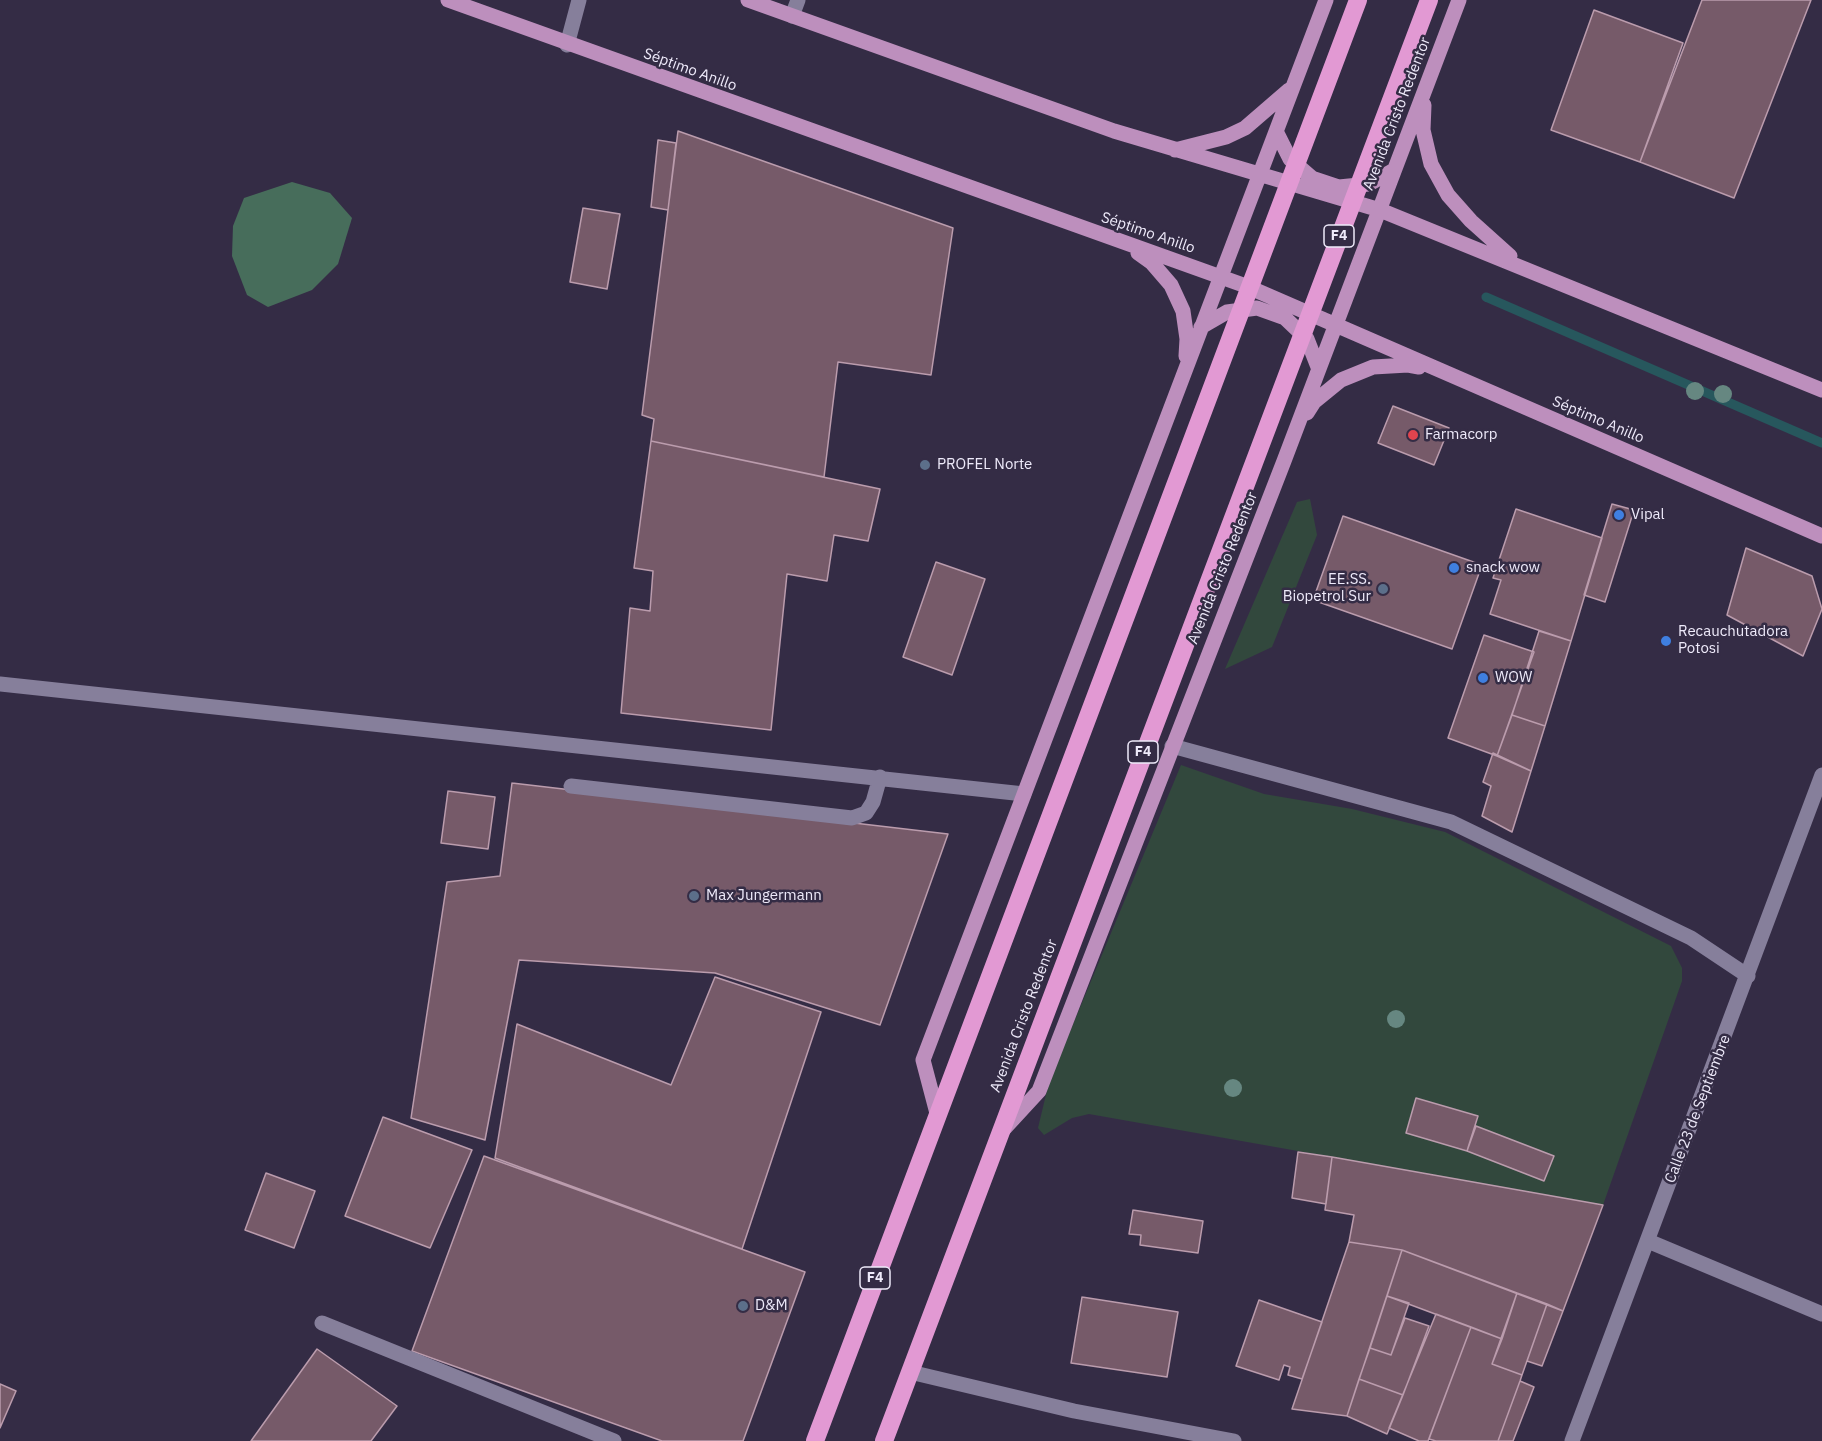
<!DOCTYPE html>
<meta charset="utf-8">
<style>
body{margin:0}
canvas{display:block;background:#342c45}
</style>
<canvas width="1822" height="1441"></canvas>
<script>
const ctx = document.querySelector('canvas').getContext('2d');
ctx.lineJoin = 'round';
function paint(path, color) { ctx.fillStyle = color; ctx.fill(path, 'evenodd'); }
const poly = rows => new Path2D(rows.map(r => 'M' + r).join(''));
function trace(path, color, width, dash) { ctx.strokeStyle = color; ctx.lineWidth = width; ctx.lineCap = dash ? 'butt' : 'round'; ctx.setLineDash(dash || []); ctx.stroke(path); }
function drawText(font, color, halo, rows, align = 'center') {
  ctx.font = font + ' "IBM Plex Sans",sans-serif'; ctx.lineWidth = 5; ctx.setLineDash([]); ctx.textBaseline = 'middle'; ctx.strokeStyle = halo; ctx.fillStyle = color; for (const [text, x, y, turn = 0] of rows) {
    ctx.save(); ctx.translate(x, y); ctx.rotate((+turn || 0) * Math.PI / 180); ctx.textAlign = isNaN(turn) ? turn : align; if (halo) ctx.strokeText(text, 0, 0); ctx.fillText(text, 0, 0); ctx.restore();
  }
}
const green = poly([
 [1310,499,1317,535,1272,647,1225,669,1297,502],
 [1181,765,1264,794,1352,809,1445,832,1671,946,1682,968,1682,981,1603,1205,1089,1114,1072,1118,1044,1135,1038,1128,1049,1082],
 [1417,1098,1477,1116,1476,1126,1553,1156,1544,1180,1467,1151,1406,1133]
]);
const forest = poly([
 [292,182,330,193,352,218,338,264,312,290,268,307,247,295,232,256,233,226,244,198]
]);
const stream = poly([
 [1486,297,1822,443]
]);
const building = poly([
 [1702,0,1811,0,1734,198,1640,162,1702,0],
 [1594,10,1683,43,1640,162,1551,130,1594,10],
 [678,131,953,228,931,375,838,362,824,477,651,441,654,419,642,415,678,131],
 [658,140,676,143,668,210,651,207,658,140],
 [583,208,620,214,607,289,570,282,583,208],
 [1393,406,1449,428,1434,465,1378,443,1393,406],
 [651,441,880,489,868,541,834,535,827,581,787,574,771,730,621,713,630,608,650,611,653,571,634,568,651,441],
 [1612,504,1634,510,1605,602,1584,595,1612,504],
 [1516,509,1602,538,1571,641,1490,614,1501,580,1493,578,1516,509],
 [1343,516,1482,565,1452,649,1313,600,1343,516],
 [1746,548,1812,576,1822,609,1803,656,1727,615,1746,548],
 [936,562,985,579,952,675,903,657,936,562],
 [1539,631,1571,641,1545,726,1512,715,1539,631],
 [1484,635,1534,652,1497,756,1448,738,1484,635],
 [1512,715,1545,726,1531,771,1497,756,1512,715],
 [1493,753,1531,771,1512,832,1482,816,1491,786,1483,782,1493,753],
 [512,783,948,834,880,1025,715,973,519,960,485,1140,411,1118,447,882,500,876,512,783],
 [448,791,495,797,488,849,441,843,448,791],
 [715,977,821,1012,742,1249,495,1158,517,1024,671,1085,715,977],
 [1416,1098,1478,1116,1467,1151,1406,1133,1416,1098],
 [383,1117,472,1150,430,1248,345,1216,383,1117],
 [1476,1126,1554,1156,1544,1181,1467,1151,1476,1126],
 [1298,1152,1332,1157,1326,1204,1292,1198,1298,1152],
 [484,1156,805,1272,743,1441,662,1441,412,1351,484,1156],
 [1332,1157,1603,1205,1563,1311,1402,1250,1349,1242,1354,1215,1325,1210,1332,1157],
 [266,1173,315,1191,294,1248,245,1230,266,1173],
 [1133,1210,1203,1221,1198,1253,1140,1245,1141,1235,1129,1234,1133,1210],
 [1349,1242,1402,1250,1347,1416,1292,1409,1349,1242],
 [1402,1250,1517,1293,1502,1339,1387,1296,1402,1250],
 [1517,1293,1547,1304,1522,1375,1492,1364,1517,1293],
 [1387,1296,1409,1303,1391,1355,1370,1348,1387,1296],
 [1082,1297,1178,1312,1167,1377,1071,1363,1082,1297],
 [1259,1300,1322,1322,1302,1379,1288,1375,1290,1367,1284,1365,1279,1380,1236,1366,1259,1300],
 [1547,1304,1563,1311,1542,1366,1527,1361,1547,1304],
 [1436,1314,1471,1327,1428,1441,1419,1441,1389,1428,1436,1314],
 [1405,1318,1429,1326,1403,1395,1359,1379,1370,1348,1391,1355,1405,1318],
 [1471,1327,1502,1339,1492,1364,1522,1375,1520,1381,1498,1441,1436,1441,1429,1439,1471,1327],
 [317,1349,397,1406,371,1441,251,1441,317,1349],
 [1359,1379,1403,1395,1387,1434,1347,1416,1359,1379],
 [1520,1381,1534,1387,1513,1441,1498,1441,1520,1381],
 [0,1384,16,1391,0,1428,0,1384]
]);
const minor = poly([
 [792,16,798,0],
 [567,45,579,0],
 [0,684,1024,794],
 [1172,746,1451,822,1691,938,1748,976],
 [571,786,852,818,866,813,873,802,880,777],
 [1648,1241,1822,1314],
 [322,1323,614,1441],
 [910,1372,1074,1411,1234,1441],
 [1572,1441,1822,775]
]);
const major = poly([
 [448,0,1246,286,1822,536],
 [748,0,1114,131,1380,210,1822,390],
 [1424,105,1423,130,1431,164,1448,195,1471,221,1510,256],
 [1277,133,1290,159,1312,178,1339,187,1369,184,1394,170],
 [1175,150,1226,137,1245,128,1289,90],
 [1138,253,1152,263,1171,285,1183,311,1187,339,1186,356],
 [1201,327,1227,312,1257,308,1285,318,1307,339,1318,367],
 [1307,413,1314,402,1341,380,1373,367,1408,365,1419,367],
 [938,1117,923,1060,1326,0],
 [1004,1129,1039,1091,1284,461,1459,0]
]);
const highway = poly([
 [815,1441,1358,0],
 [884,1441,1429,0]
]);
const trees = [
 [1695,391],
 [1723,394],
 [1396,1019],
 [1233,1088]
];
const markers = [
 [1413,435,6,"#e0444e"],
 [925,465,6,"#5c6f8a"],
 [1619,515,6,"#3f7fe0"],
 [1454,568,6,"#3f7fe0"],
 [1383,589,6,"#5c6f8a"],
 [1666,641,6,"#3f7fe0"],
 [1483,678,6,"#3f7fe0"],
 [694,896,6,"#5c6f8a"],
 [743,1306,6,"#5c6f8a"]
];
const shields = [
 [1339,236,30],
 [1143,752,30],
 [875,1278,30]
];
const shieldNames = [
 ["F4",1339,236],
 ["F4",1143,752],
 ["F4",875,1278]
];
const streetNames = [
 ["Séptimo Anillo",690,70,20],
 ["Avenida Cristo Redentor",1397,114,-69],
 ["Séptimo Anillo",1148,233,19],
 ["Séptimo Anillo",1598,420,23],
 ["Avenida Cristo Redentor",1223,568,-68],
 ["Avenida Cristo Redentor",1024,1016,-69],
 ["Calle 23 de Septiembre",1698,1109,-69]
];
const poiNames = [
 ["Farmacorp",1425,435],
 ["PROFEL Norte",937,465],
 ["Vipal",1631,515],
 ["snack wow",1466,568],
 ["EE.SS.",1371,580,"right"],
 ["Biopetrol Sur",1371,597,"right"],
 ["Recauchutadora",1678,632],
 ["Potosi",1678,649],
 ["WOW",1495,678],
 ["Max Jungermann",706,896],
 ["D&M",755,1306]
];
paint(green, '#32483d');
paint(forest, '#476d5b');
trace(stream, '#27575d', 9);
paint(building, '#765a69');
trace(building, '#bb9cad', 1.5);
trace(minor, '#867f9b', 15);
trace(major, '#bd8fbd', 15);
trace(highway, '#e299d3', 18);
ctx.fillStyle = '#668781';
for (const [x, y] of trees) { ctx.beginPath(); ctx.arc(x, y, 9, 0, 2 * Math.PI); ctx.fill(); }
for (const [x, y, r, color] of markers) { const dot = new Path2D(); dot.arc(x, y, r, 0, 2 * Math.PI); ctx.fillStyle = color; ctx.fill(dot); trace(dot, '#342c45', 2); }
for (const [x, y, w] of shields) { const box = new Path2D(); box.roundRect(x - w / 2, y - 11, w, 22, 4.5); ctx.fillStyle = '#342c45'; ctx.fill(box); trace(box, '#eeeafa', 1.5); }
drawText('bold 14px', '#eeeafa', null, shieldNames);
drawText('15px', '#eeeafa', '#342c45', streetNames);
drawText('15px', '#eeeafa', '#342c45', poiNames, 'left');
</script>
